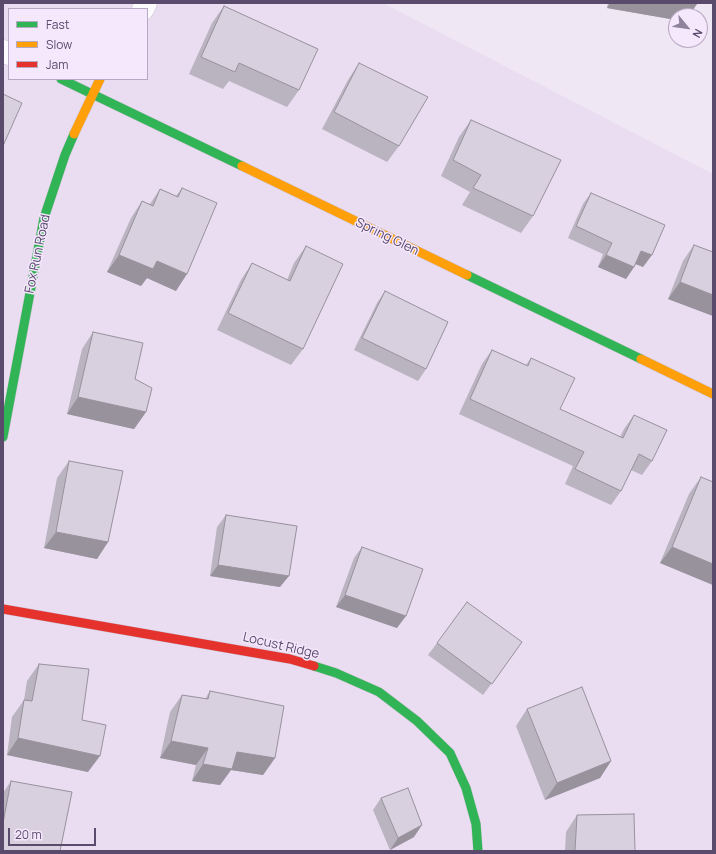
<!DOCTYPE html>
<style>
body{margin:0}
#map{position:relative;width:716px;height:854px;overflow:hidden;background:#efe7f3;font-family:Manrope,sans-serif}
canvas{display:block}
.frame{position:absolute;inset:0;border:4px solid #5a4b6d;pointer-events:none}
.legend{position:absolute;left:8px;top:8px;width:140px;height:72px;box-sizing:border-box;background:#f5e7fc;border:1px solid #b7a9c3;margin:0;padding:5px 7px;list-style:none;font-size:12px;color:#5a4b6d}
.legend li{display:flex;align-items:center;gap:8px;height:20px}
.legend b{width:20px;border:1px solid #b7a9c3}
.north{position:absolute;left:668px;top:8px;width:40px;height:40px;box-sizing:border-box;background:#f5e7fc;border:1px solid #b7a9c3;border-radius:50%;rotate:119deg;font-size:11px;font-weight:700;line-height:16px;text-align:center;color:#5a4b6d}
.north::after{content:'';display:block;margin:auto;width:14px;height:18px;background:#8e829c;clip-path:polygon(50% 0,100% 100%,50% 72%,0 100%)}
.scale{position:absolute;left:8px;top:828px;width:88px;height:18px;box-sizing:border-box;border:2px solid #5a4b6d;border-top:0;padding-left:5px;font-size:12px;line-height:14px;white-space:nowrap;color:#5a4b6d;-webkit-text-stroke:3px #f5e7fc;paint-order:stroke}
</style>
<div id="map">
<canvas width="716" height="854"></canvas>
<div class="frame"></div>
<ul class="legend">
<li><b style="height:5px;background:#30b455"></b>Fast</li>
<li><b style="height:5px;background:#ff9f0a"></b>Slow</li>
<li><b style="height:5px;background:#e5322d"></b>Jam</li>
</ul>
<div class="north">N</div>
<div class="scale">20 m</div>
</div>
<script>
const ctx = document.querySelector('canvas').getContext('2d');
ctx.lineJoin = 'round';
function paint(path, color) { ctx.fillStyle = color; ctx.fill(path, 'evenodd'); }
const poly = rows => new Path2D(rows.map(r => 'M' + r).join(''));
function trace(path, color, width, dash) { ctx.strokeStyle = color; ctx.lineWidth = width; ctx.lineCap = dash ? 'butt' : 'round'; ctx.setLineDash(dash || []); ctx.stroke(path); }
function drawText(font, color, halo, rows, align = 'center') {
  ctx.font = font + ' Manrope,sans-serif'; ctx.lineWidth = 3; ctx.setLineDash([]); ctx.textBaseline = 'middle'; ctx.strokeStyle = halo; ctx.fillStyle = color; for (const [text, x, y, turn = 0] of rows) {
    ctx.save(); ctx.translate(x, y); ctx.rotate((+turn || 0) * Math.PI / 180); ctx.textAlign = isNaN(turn) ? turn : align; if (halo) ctx.strokeText(text, 0, 0); ctx.fillText(text, 0, 0); ctx.restore();
  }
}
const residential = poly([
 [3,3,383,3,713,174,713,851,3,851],
 [9,9,147,9,147,79,9,79]
]);
const street = poly([
 [143,9,146,3],
 [3,51,9,54]
]);
const fast = poly([
 [61,79,242,166],
 [467,275,641,359],
 [3,437,44,218,65,155,74,134],
 [314,666,336,673,379,692,417,721,450,753,466,788,476,824,478,851]
]);
const slow = poly([
 [74,134,100,79],
 [242,166,467,275],
 [641,359,713,394]
]);
const jam = poly([
 [3,609,290,659,314,666]
]);
const wall = poly([
 [608,3,698,3,676,16,676,20,607,8],
 [224,6,299,90,287,107,229,81,223,89,189,74,212,23],
 [359,63,399,146,387,162,322,129,348,80],
 [471,120,533,216,521,233,462,205,470,192,441,176,459,137],
 [182,188,176,291,147,278,141,286,107,272,131,218,142,201,150,204,160,189,176,196],
 [591,193,643,267,636,264,626,279,598,267,603,254,568,238,583,204],
 [694,245,713,252,713,316,668,299,683,261],
 [306,246,303,349,291,365,217,330,241,280,252,263,287,280,294,263],
 [385,291,426,369,418,381,354,350,377,303],
 [93,332,135,379,146,412,134,429,67,414,82,349],
 [492,350,526,365,531,358,560,409,620,437,624,429,634,415,652,461,642,475,631,470,621,491,611,505,565,484,573,466,459,414,482,364],
 [69,461,108,542,97,559,44,548,57,478],
 [701,477,713,482,713,585,660,563,689,494],
 [226,515,280,587,210,576,217,527],
 [362,547,397,628,336,607,354,558],
 [522,642,483,695,428,655,437,643],
 [39,664,82,720,88,772,7,755,12,717,24,700,27,681],
 [210,691,275,758,263,775,231,770,220,785,192,781,196,765,160,758,170,712,182,695,205,699],
 [527,709,611,761,600,778,545,800,516,726],
 [11,781,3,851,3,793],
 [381,798,414,837,390,850,373,810],
 [577,815,635,851,565,851,566,832]
]);
const shadedWall = poly([
 [610,3,688,3,697,4,689,16,676,16,676,20,607,8],
 [641,251,652,255,643,267,633,263],
 [119,255,157,261,187,274,176,291,147,278,141,286,107,272],
 [606,255,634,267,626,279,598,267],
 [680,282,713,295,713,316,668,299],
 [78,397,146,412,134,429,67,414],
 [56,532,108,542,97,559,44,548],
 [672,547,713,564,713,585,660,563],
 [218,565,289,576,280,587,210,576],
 [345,595,406,616,397,628,336,607],
 [18,738,100,756,88,772,7,755],
 [171,741,208,748,196,765,160,758],
 [237,752,275,758,263,775,231,770,220,785,192,781,203,764],
 [611,761,600,778,545,800,557,783],
 [422,825,414,837,390,850,398,838]
]);
const building = poly([
 [688,3,698,3,697,4,688,3],
 [224,6,318,49,299,90,239,63,235,72,201,57,224,6],
 [359,63,428,97,399,146,334,112,359,63],
 [3,94,22,103,3,146,3,94],
 [471,120,561,160,533,216,473,188,481,175,453,160,471,120],
 [182,188,217,203,187,274,157,261,153,269,119,255,142,201,153,206,160,189,178,197,182,188],
 [591,193,665,225,652,255,641,251,634,267,606,255,612,243,576,226,591,193],
 [694,245,713,252,713,295,680,282,694,245],
 [306,246,343,264,303,349,228,313,252,263,290,281,306,246],
 [385,291,448,322,426,369,362,338,385,291],
 [93,332,143,343,135,379,152,388,146,412,78,397,93,332],
 [492,350,528,366,531,358,575,378,560,409,623,438,634,415,667,430,652,461,639,454,621,491,575,469,584,452,470,399,492,350],
 [69,461,123,471,108,542,56,532,69,461],
 [701,477,713,482,713,564,672,547,701,477],
 [226,515,297,526,289,576,218,565,226,515],
 [362,547,423,569,406,616,345,595,362,547],
 [467,602,522,642,492,684,437,643,467,602],
 [39,664,89,669,82,720,106,725,100,756,18,738,24,700,32,701,39,664],
 [582,687,611,761,557,783,527,709,582,687],
 [210,691,284,706,275,758,237,752,232,769,203,764,208,748,171,741,182,695,208,699,210,691],
 [11,781,72,792,60,851,3,851,3,823,11,781],
 [408,788,422,825,398,838,381,798,408,788],
 [634,814,635,851,575,851,577,815,634,814]
]);
const streetNames = [
 ["Spring Glen",387,237,26],
 ["Fox Run Road",38,254,-78],
 ["Locust Ridge",281,646,13]
];
paint(residential, '#eaddf2');
trace(street, '#cac3d1', 23);
trace(fast, '#ccc3d3', 10);
trace(slow, '#ccc3d3', 10);
trace(jam, '#ccc3d3', 10);
trace(street, '#fdfbfd', 22);
trace(fast, '#30b455', 9);
trace(slow, '#ff9f0a', 9);
trace(jam, '#e5322d', 9);
paint(wall, '#bab3c0');
paint(shadedWall, '#97929c');
paint(building, '#d8d0df');
trace(building, '#97929c', 1);
drawText('13px', '#5a4b6d', '#f5e7fc', streetNames);
</script>
